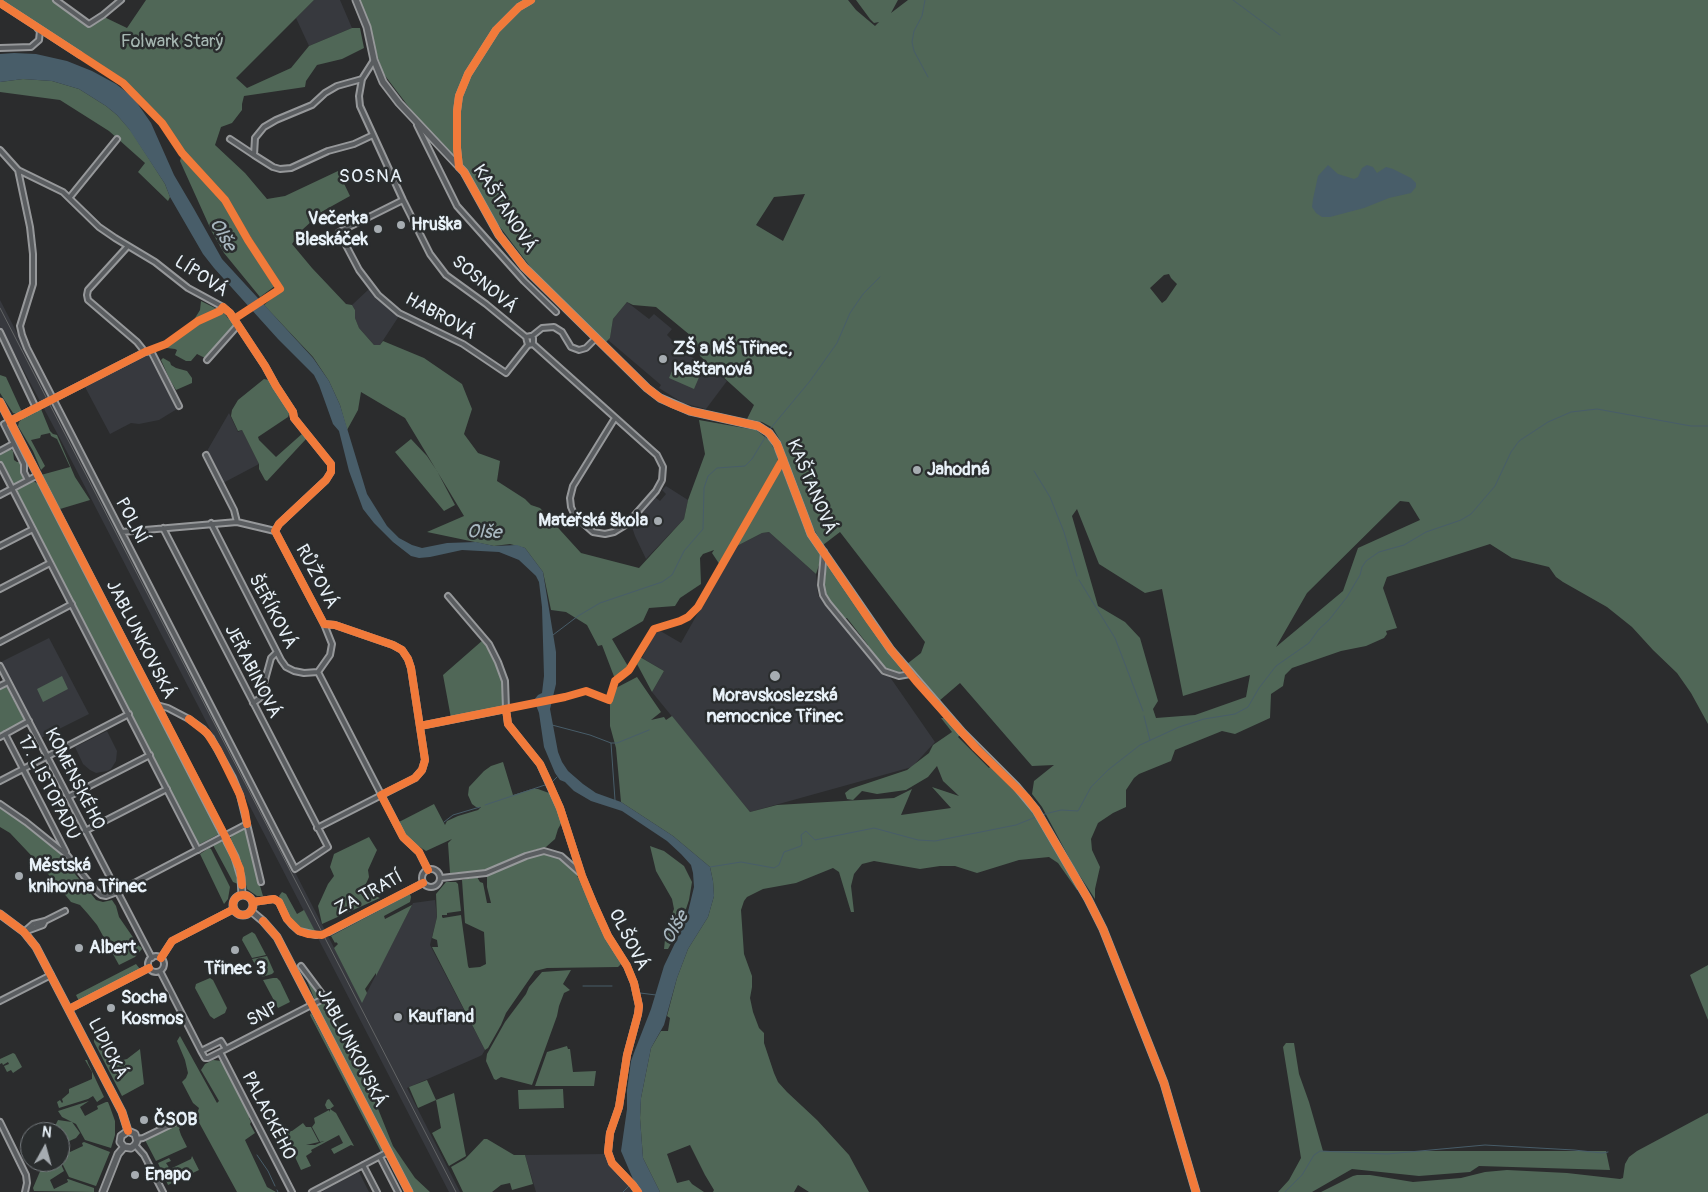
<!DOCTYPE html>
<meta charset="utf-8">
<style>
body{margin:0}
#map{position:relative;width:1708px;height:1192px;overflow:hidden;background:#2b2c2d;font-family:Pangolin,sans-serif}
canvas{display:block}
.north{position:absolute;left:20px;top:1122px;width:50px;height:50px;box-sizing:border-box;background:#2a2d2e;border:1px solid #767b7f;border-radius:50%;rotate:7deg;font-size:14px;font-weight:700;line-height:20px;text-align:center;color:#e8f1f8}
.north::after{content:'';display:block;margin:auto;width:18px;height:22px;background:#a6acb1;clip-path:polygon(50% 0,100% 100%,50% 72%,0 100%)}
</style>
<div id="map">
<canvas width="1708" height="1192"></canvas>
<div class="north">N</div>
</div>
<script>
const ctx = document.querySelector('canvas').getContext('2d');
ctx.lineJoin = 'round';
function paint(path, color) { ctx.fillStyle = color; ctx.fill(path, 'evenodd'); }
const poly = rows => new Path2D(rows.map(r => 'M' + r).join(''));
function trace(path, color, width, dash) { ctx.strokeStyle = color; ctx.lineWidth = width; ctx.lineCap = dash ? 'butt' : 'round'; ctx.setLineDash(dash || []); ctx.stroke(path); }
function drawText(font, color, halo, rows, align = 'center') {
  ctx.font = font + ' Pangolin,sans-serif'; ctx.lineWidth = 5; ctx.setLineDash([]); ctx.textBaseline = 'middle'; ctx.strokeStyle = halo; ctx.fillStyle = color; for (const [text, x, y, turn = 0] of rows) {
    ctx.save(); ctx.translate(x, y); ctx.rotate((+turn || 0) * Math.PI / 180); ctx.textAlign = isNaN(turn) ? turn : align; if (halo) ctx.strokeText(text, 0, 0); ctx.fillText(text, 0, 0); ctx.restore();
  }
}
const built = poly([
 [314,0,340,0,352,28,309,46,296,18],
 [369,289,383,304,399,316,380,345,374,345,359,328,355,318,355,310,352,305],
 [0,300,362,1002,413,903,435,900,437,917,430,945,485,1050,482,1055,478,1057,407,1088,460,1192,449,1192,66,450,0,326],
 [627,302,649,319,654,314,672,329,667,335,687,355,705,363,727,381,706,409,683,403,659,388,661,385,608,340,610,338,613,319],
 [148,354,177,409,159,420,139,424,131,423,110,434,85,387],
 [229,413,238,432,242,430,259,464,223,483,207,451],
 [666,486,688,500,684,519,646,559,635,536,631,524,655,497,660,501,666,494,662,490],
 [769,532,816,574,818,595,892,680,935,742,912,767,750,812,652,692,664,671,642,658,657,629,681,643,735,547,762,533],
 [49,638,89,714,41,738,1,662],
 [107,731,117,751,116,761,111,769,107,771,96,773,90,770,83,764,75,747],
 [606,1154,608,1161,630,1184,636,1192,536,1192,525,1155],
 [359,1172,369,1192,323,1192,322,1191]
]);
const green = poly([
 [0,0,54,0,91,27,102,16,127,28,146,0,314,0,236,78,247,88,291,68,309,46,352,28,360,28,364,48,342,59,317,65,306,81,305,87,244,96,242,104,242,110,232,123,221,127,215,145,245,173,267,199,285,196,338,171,350,196,323,211,302,230,292,244,312,268,346,304,352,305,355,310,355,318,359,328,374,345,380,345,383,341,424,358,462,384,472,409,464,434,478,453,500,461,497,481,525,499,531,505,540,508,581,553,639,568,684,519,688,500,705,454,699,420,756,430,769,440,776,452,778,459,776,468,720,565,712,553,714,550,703,554,700,558,701,584,680,598,675,606,649,608,643,621,612,639,629,668,628,670,615,679,602,645,598,646,587,625,566,612,551,610,543,572,525,548,510,544,494,546,427,532,464,516,405,418,361,392,358,410,347,430,340,405,329,381,313,357,264,305,283,289,227,199,182,149,162,118,123,81],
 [358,0,848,0,856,10,875,26,879,22,874,23,870,19,856,0,898,0,891,13,908,0,1708,0,1708,724,1691,693,1677,673,1653,650,1632,627,1607,607,1563,582,1556,577,1549,567,1512,558,1490,544,1387,577,1383,588,1397,628,1386,631,1387,634,1384,638,1366,646,1341,651,1292,668,1285,675,1283,686,1271,694,1270,718,1235,734,1222,731,1175,750,1171,761,1139,774,1134,778,1126,790,1126,807,1113,813,1098,823,1091,839,1092,850,1100,867,1095,889,1095,899,1074,867,1042,807,1032,794,1034,781,1054,765,1032,766,960,683,939,701,907,664,921,653,925,642,840,532,823,545,812,526,799,494,781,442,773,428,762,422,747,419,754,405,700,356,696,340,656,307,633,305,627,302,613,319,610,338,606,342,541,281,383,73,368,27],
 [805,194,783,241,756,225,774,197],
 [1169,274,1171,278,1177,284,1166,300,1162,303,1150,288,1164,275],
 [1400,501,1409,502,1420,520,1358,548,1343,591,1276,647,1307,593],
 [1077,509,1099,564,1145,593,1162,589,1183,696,1250,675,1246,697,1195,715,1156,718,1153,709,1158,701,1140,638,1125,622,1098,606,1072,516],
 [23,79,52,81,79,89,106,106,117,115,131,131,165,184,170,197,168,201,138,172,145,163,109,131,60,100,0,92,0,82],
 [181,157,225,204,246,242,275,286,260,297,224,253,212,232,180,161],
 [201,301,223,312,228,318,237,325,207,359,197,354,191,361,186,361,175,355,177,350,175,349,167,348,158,349,170,343,192,323,200,310],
 [163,358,170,362,171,365,176,368,187,371,192,378,192,383,176,390,170,380,161,360],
 [675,364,700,375,694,389,669,378],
 [0,375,6,377,22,412,17,414,13,413,0,393],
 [264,379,269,380,290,411,288,417,258,437,259,440,276,457,303,433,307,438,267,481,265,480,259,469,259,464,242,430,238,431,231,416,232,410,238,400],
 [41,409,50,431,53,434,57,435,75,477,90,500,60,509,41,475,70,467,57,439,51,436,50,433,41,435,40,438,31,440,45,466,41,470,33,451,18,426,19,422,22,419,22,417],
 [411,439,427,456,437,471,455,505,444,511,395,452],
 [9,448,13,451,14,460,17,462,22,462,25,478,15,485,12,484,0,460,0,452],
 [782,469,805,530,822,556,816,574,769,532,762,533,735,547,778,470],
 [31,482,35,482,38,484,219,834,198,845,17,491,18,489],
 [827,563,902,670,899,673,891,671,883,667,866,647,868,645,847,618,844,619,826,596,824,586],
 [483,640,488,647,504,681,504,704,499,708,451,718,443,675],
 [640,657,664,671,652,692,637,664],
 [62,676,68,689,43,702,37,689],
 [637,677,661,712,651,720,664,717,666,720,672,716,750,812,777,805,894,798,912,789,901,815,951,808,932,787,959,796,943,781,937,766,928,777,906,790,877,794,862,791,853,800,847,799,845,793,850,789,907,770,916,763,929,753,933,745,952,732,941,718,945,718,960,735,958,737,989,768,991,766,1033,811,1080,889,1077,890,1058,863,1049,857,1019,860,977,873,955,866,940,866,920,869,874,861,862,864,854,874,851,886,854,912,851,912,839,872,833,868,796,883,763,889,747,897,744,901,741,910,744,954,752,976,752,987,750,998,753,1012,759,1028,764,1033,764,1043,774,1073,778,1082,787,1092,817,1120,849,1155,869,1192,809,1192,798,1185,794,1192,713,1192,714,1190,705,1175,690,1145,667,1154,677,1183,689,1180,692,1184,704,1192,660,1192,643,1158,640,1118,641,1098,651,1048,661,1031,668,1031,670,1018,667,1016,677,978,688,949,708,917,714,896,713,881,710,867,673,836,621,802,616,748,610,726,610,704,614,689],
 [4,686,6,686,25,722,0,735,0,688],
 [503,762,513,795,532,789,538,789,549,793,553,797,562,822,558,829,555,839,546,847,534,850,487,870,479,872,450,873,448,843,452,839,426,851,408,839,399,822,434,804,445,825,447,821,458,816,478,810,481,807,476,807,472,804,468,795,469,787,484,771,491,766],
 [0,808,19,820,62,855,76,872,75,874,96,900,103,902,112,900,116,906,119,917,139,946,141,947,142,949,135,957,119,965,97,925,88,914,80,905,71,902,44,869,10,833,0,827],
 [246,828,256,872,263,896,257,896,247,889,241,864,231,841,231,837,233,834],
 [369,837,377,850,368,870,369,877,363,891,380,898,322,924,318,906,328,884,334,876,330,867,334,854],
 [220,841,225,844,234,864,238,884,233,882,213,845],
 [650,846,664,851,684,866,692,882,689,900,680,927,668,949,664,949,666,930,674,909,672,899,656,871],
 [209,848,211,849,230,887,228,899,224,904,200,854],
 [542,853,556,857,568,864,576,873,603,933,621,964,618,967,547,968,535,971,506,1013,501,1025,488,1048,485,1050,432,947,438,947,437,940,432,938,437,917,436,894,446,882,456,882,458,884,461,911,447,913,447,915,442,915,442,917,443,918,461,915,468,966,469,968,480,967,486,964,484,932,465,923,462,880,477,877,480,882,483,883,487,903,491,903,487,887,487,875,534,854],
 [282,892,286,894,297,914,304,910,315,931,303,929,291,920,279,896],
 [410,894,411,897,410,902,384,916,385,919,412,905,376,976,376,973,365,989,367,993,362,1003,334,948,338,944,336,942,335,943,331,936],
 [252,932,255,934,266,955,252,958,242,940,243,937],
 [267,956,274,972,272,974,262,977,252,959],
 [136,964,140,969,79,1001,76,995],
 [1708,965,1708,1020,1690,975],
 [571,970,563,984,570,990,564,993,559,1006,557,1016,532,1085,501,1077,496,1080,494,1079,486,1061,487,1054,505,1022,526,994,529,987,542,972],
 [210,978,213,980,227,1008,225,1013,214,1019,210,1016,195,988,196,984],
 [273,978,277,978,280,981,290,1002,278,1008,263,980],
 [306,978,340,1025,358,1059,393,1146,415,1178,430,1192,412,1192,320,1013],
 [311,1013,383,1150,382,1152,381,1152,310,1015],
 [100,1036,113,1061,119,1061,127,1059,140,1049,144,1084,122,1096,94,1042,94,1039],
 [180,1036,217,1103,219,1101,201,1070,205,1064,213,1060,222,1061,251,1116,249,1118,251,1122,250,1124,255,1133,245,1140,267,1187,276,1192,237,1192,196,1117,199,1108,193,1103,182,1082,186,1078,188,1073,185,1060,177,1041],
 [1286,1043,1294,1043,1299,1074,1309,1102,1323,1151,1606,1151,1610,1170,1479,1166,1470,1172,1419,1176,1352,1169,1312,1192,1278,1192,1289,1180,1301,1158,1283,1047],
 [567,1046,568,1049,570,1049,573,1072,596,1071,594,1086,535,1086,547,1052],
 [13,1053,15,1054,22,1067,13,1073,11,1070,7,1072,4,1066,9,1064,8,1062,3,1065,2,1063,0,1064,0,1059],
 [85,1060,87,1060,88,1063,104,1097,97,1102,93,1096,88,1099,59,1108,57,1102,60,1100,62,1103,63,1102,62,1099,69,1093,69,1089,92,1079,92,1072],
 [427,1080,436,1100,454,1093,466,1156,449,1166,432,1133,441,1128,436,1100,418,1108,409,1087],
 [563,1089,564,1108,519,1109,518,1090],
 [329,1099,334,1106,330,1109,336,1113,354,1146,351,1145,334,1154,331,1149,343,1143,339,1135,311,1150,312,1152,306,1156,311,1166,301,1170,284,1133,288,1132,290,1135,289,1131,292,1131,303,1123,306,1127,311,1127,319,1142,306,1145,315,1145,324,1141,320,1142,312,1127,315,1123,314,1118,329,1110,330,1112,330,1109,327,1109,325,1105,327,1100],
 [89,1101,80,1107,85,1116,98,1109,97,1106,106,1102,108,1102,110,1107,115,1121,115,1135,111,1148,85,1140,76,1124,62,1117,58,1111],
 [1708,1113,1708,1192,1321,1192,1353,1176,1357,1175,1370,1175,1413,1182,1461,1178,1485,1172,1507,1170,1567,1173,1620,1179,1623,1178,1625,1164,1629,1157,1637,1151],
 [58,1120,72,1122,80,1133,76,1138,65,1143,70,1152,83,1146,82,1143,84,1142,110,1152,96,1186,69,1177,60,1159,60,1132,52,1132],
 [176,1125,180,1128,179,1129,181,1135,187,1147,156,1161,145,1140],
 [484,1139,487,1139,514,1155,525,1155,533,1184,512,1190,510,1183,501,1185,492,1192,463,1192,451,1167,465,1159],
 [192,1156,199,1170,168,1185,158,1163,169,1158,171,1161,166,1163,170,1169,191,1159],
 [44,1162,60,1162,64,1171,50,1180,54,1189,68,1182,67,1179,68,1179,94,1188,94,1192,34,1191,33,1188]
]);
const water = poly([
 [14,53,36,54,67,61,92,71,116,84,133,97,151,123,174,175,194,209,222,259,313,358,329,381,340,405,367,494,387,526,399,538,412,545,422,548,447,543,476,542,494,546,517,545,525,548,543,572,556,652,556,684,550,709,558,752,562,762,568,771,583,784,596,793,621,802,673,836,710,867,713,881,714,896,708,917,688,949,677,978,664,1025,651,1048,641,1098,640,1118,643,1158,660,1192,641,1192,633,1179,621,1151,627,1109,627,1090,631,1061,635,1050,651,1009,664,966,686,920,694,887,693,873,691,865,681,854,667,841,622,811,591,801,574,791,565,782,560,780,555,773,544,747,539,713,534,700,538,695,542,693,544,676,542,607,539,582,536,576,519,560,499,552,462,550,430,557,419,558,411,556,393,542,374,523,363,509,349,471,339,431,333,424,319,385,314,375,278,339,214,268,203,254,170,197,165,184,129,129,117,115,106,106,79,89,52,81,23,79,0,82,0,54],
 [1328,165,1338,174,1354,179,1358,177,1362,168,1367,165,1373,167,1377,173,1386,167,1393,169,1411,178,1416,183,1416,187,1411,193,1389,198,1364,208,1330,217,1322,217,1316,213,1312,207,1313,199,1318,176]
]);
const stream = poly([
 [925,0,922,16,914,31,912,42,914,51,928,77],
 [1233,0,1280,35],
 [770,429,810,381,837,343,850,313,863,294,880,277],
 [1034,471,1050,497,1064,532,1077,576],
 [1079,580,1115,638,1143,711],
 [553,635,578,616,600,603,662,582,672,575,684,551,703,529,704,488,708,476,717,468,745,466,752,459,766,436],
 [1144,716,1150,740],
 [552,725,590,735,611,743,615,800],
 [611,743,617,743,649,730],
 [552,782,557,777],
 [485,805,548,784],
 [1041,815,1061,810,1078,811,1091,787,1108,770,1140,745,1179,727,1204,719,1235,714,1248,707,1259,688,1276,666,1309,643,1319,629,1329,620,1347,597,1360,575,1362,567,1366,561,1379,552,1404,545,1426,532,1461,520,1471,514,1495,486,1511,452,1519,441,1548,422,1571,412,1597,409,1691,426,1708,426],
 [444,822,453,815,480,807],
 [710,867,741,862,774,868,779,865,784,852,801,846,802,844,801,835,806,831,815,840,874,828,918,840,935,841,1016,825,1036,817],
 [583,986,612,986],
 [640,993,656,995],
 [257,1155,268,1171,275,1186],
 [277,1190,278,1192],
 [623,1192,629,1186],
 [1285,1192,1302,1175,1314,1155,1320,1151,1387,1154,1485,1145,1574,1150,1602,1153,1608,1152]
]);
const streetTunnel = poly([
 [316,935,329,932]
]);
const street = poly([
 [56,0,89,24,103,15,121,0],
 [0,3,80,55],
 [0,48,31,47,39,40,40,31,38,29],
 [374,60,362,79,359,96,360,106,403,200,430,254,446,275,486,304,526,337],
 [362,79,337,86,325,93,312,105,276,120,264,127,255,138,254,155,273,167,280,169,291,168,328,151,354,144,373,135],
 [417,125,457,206,524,281,556,312],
 [230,139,254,155],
 [0,150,18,170,63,192,99,227,115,238,155,262,188,288,223,307,230,313,265,366,276,386,293,412,294,418,331,464,331,472,326,480,279,524,275,531],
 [459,167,457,148,457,111,459,96,468,74,496,30,519,7,531,0],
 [18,170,30,227,33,254,33,284,20,326,22,335,27,348,295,869,328,847,163,528],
 [70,197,117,139],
 [403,200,339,232,359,270,378,295,399,313,463,344,506,373,528,345,533,344,533,338,531,336,526,337,528,345],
 [128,246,88,290,87,295,88,300,137,342,145,352],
 [0,332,36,408],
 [532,336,542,328,554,327,562,332,571,347,579,350,586,348,596,338],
 [533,344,657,455,663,467,662,480,656,491,627,524,614,532,605,534,593,532,575,516,571,507,570,498,573,486,615,418],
 [207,360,238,325],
 [0,451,13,444],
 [206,455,234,510,237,522],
 [0,465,198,850],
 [28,480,24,472,24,464,4,424,145,352,151,351,179,406],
 [0,495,38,475],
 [211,523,281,660,286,667,294,671,304,673,318,672,403,837,419,852,428,870],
 [122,532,237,522,275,531,324,624,335,625,393,645,402,650,408,659,411,668,425,760,422,770,415,778,317,828],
 [0,546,33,529],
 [824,552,821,585,823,595,828,603,884,671,899,676,910,674],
 [0,589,50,563],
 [448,596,489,644,498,662,505,681,506,709,508,724,540,764,560,808,582,876,594,905,608,936,627,966,634,983,639,1006,638,1014,627,1055,619,1107,610,1133,608,1152,612,1163,633,1185,638,1192],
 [0,642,72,604],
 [0,666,152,958],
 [318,672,330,655,332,644,324,624],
 [0,686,8,682],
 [253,703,260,698,271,658,277,652],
 [157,705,168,708,189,719,203,729,211,738,233,778,240,795,261,882],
 [420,726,506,709],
 [5,734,66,852],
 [0,737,29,721],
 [0,781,129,714],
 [68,797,150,755],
 [0,804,26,822,67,855,96,891,101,895,106,896,117,892,247,824],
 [85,831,167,789],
 '422 878a9 9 0 1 1 18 0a9 9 0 1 1-18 0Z',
 [441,878,486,873,526,856,544,851,561,856,579,872],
 [253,902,274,899,279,902,287,919,292,925,299,931,316,935],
 [25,931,33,924,45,921],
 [24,932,43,925,45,921,65,911],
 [329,932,423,883],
 '148 964a8 8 0 1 1 16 0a8 8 0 1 1-16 0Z',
 [161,958,172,941,234,909],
 [160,971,201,1051,205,1058,208,1058,226,1049,221,1041,201,1051],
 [0,1001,51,975],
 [69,1009,149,968],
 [226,1049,325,998,301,966],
 [220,1052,292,1192],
 [0,1122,26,1175,27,1183,25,1192],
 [137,1139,143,1138,178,1121],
 [135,1145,144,1155,163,1192],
 [380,1157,398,1192],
 [363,1165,377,1192],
 [312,1192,388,1152]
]);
const secondary = poly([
 [356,0,367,27,374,60,383,82,399,103,464,172,499,235,524,267,647,388,660,398,690,411,758,426,769,433,777,444,811,534,891,650,962,732,1016,786,1036,810,1088,899,1103,929,1164,1083,1196,1192],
 [0,402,235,857,241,877,242,895],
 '233 905a10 10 0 1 1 20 0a10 10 0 1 1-20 0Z',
 [251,911,263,921,277,937,409,1192],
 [0,914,24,932,36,947,122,1112,128,1131],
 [124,1147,131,1148,135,1145,137,1141,135,1134,128,1131],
 [124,1147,120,1142,121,1136,128,1131],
 [103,1192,118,1154,124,1147]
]);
const rail = poly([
 [0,308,456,1192]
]);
const cycleway = poly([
 [531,0,519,7,496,30,468,74,459,96,457,111,457,148,459,167,464,172,499,235,524,267,647,388,660,398,672,404,690,411,758,426,769,433,777,444,811,534,870,621,891,650,916,681,976,748,1026,797,1036,810,1088,899,1103,929,1164,1083,1196,1192],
 [0,3,123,83,162,123,182,153,225,200,248,240,280,289,234,319],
 [0,402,225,836,240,869,242,885],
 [10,421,145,352,166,344,198,321,220,311,223,307,230,313,265,366,276,386,293,412,294,418,331,464,331,472,326,480,279,524,275,531,324,624,335,625,393,645,402,650,408,659,411,668,425,760,422,770,415,778,381,795,403,837,419,852,428,870],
 [506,709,508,724,540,764,549,783,560,808,582,876,594,905,608,936,627,966,634,983,639,1006,638,1014,627,1055,619,1107,610,1133,608,1152,612,1163,633,1185,638,1192],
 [189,719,207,733,218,750,240,795,245,812,247,824],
 [420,726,565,697,586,691,609,700,615,681,629,670,654,629,680,621,688,617,698,607,783,459],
 '233 905a10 10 0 1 1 20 0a10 10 0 1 1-20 0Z',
 [253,902,274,899,279,902,287,919,299,931,308,934,322,935,423,883],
 [0,914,24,932,36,947,122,1112,128,1131],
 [263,921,277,937,409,1192],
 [161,958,172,941,234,909],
 [69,1009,149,968]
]);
const markers = [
 [401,225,5,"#a6acb1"],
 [378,229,5,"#a6acb1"],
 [663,359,5,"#a6acb1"],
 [917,470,5,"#a6acb1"],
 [658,521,5,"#a6acb1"],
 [775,676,6,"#a6acb1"],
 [19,876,5,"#a6acb1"],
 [79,948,5,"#a6acb1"],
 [235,950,5,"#a6acb1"],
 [111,1008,5,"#a6acb1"],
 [398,1017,5,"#a6acb1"],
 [144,1120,5,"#a6acb1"],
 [135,1175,5,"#a6acb1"]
];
const parkNames = [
 ["Folwark Starý",172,42]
];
const streetNames = [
 ["KAŠTANOVÁ",504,209,57],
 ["LÍPOVÁ",201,277,33],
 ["SOSNOVÁ",484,285,40],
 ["HABROVÁ",440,317,29],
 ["KAŠTANOVÁ",811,487,67],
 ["POLNÍ",131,521,62],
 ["RŮŽOVÁ",316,577,62],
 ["ŠEŘÍKOVÁ",272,612,62],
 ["JABLUNKOVSKÁ",140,640,63],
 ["JEŘABINOVÁ",252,672,63],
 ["KOMENSKÉHO",74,779,63],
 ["17. LISTOPADU",48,788,63],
 ["ZA TRATÍ",369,894,-28],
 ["OLŠOVÁ",628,940,63],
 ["SNP",263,1015,-27],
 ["JABLUNKOVSKÁ",351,1048,63],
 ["LIDICKÁ",107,1049,63],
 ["PALACKÉHO",268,1116,63]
];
const poiNames = [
 ["Večerka",368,219,"right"],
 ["Bleskáček",368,240,"right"],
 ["Hruška",411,225],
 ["ZŠ a MŠ Třinec,",673,349],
 ["Kaštanová",673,370],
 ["Jahodná",927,470],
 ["Mateřská škola",648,521,"right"],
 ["Moravskoslezská",775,696,"center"],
 ["nemocnice Třinec",775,717,"center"],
 ["Městská",29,866],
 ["knihovna Třinec",29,887],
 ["Albert",89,948],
 ["Třinec 3",235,969,"center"],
 ["Socha",121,998],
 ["Kosmos",121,1019],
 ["Kaufland",408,1017],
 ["ČSOB",154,1120],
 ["Enapo",145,1175]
];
const neighbourhoodNames = [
 ["SOSNA",371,177]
];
const waterNames = [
 ["Olše",222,235,60],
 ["Olše",484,533,2],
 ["Olše",676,928,-60]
];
paint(built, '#37393e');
paint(green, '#506757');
paint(water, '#485d69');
trace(stream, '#485d69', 1);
trace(streetTunnel, '#474a4b', 4, [4, 2]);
trace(street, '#96989a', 8);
trace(secondary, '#96989a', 9);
trace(street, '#5a5d60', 4);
trace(secondary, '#5a5d60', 5.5);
trace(rail, '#636566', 1);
trace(cycleway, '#f17a3a', 8);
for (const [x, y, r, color] of markers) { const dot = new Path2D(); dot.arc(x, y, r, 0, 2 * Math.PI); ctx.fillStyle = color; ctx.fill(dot); trace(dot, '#2a2d2e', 2); }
drawText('18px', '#a6b7b2', '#2a2d2e', parkNames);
drawText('18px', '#e8f1f8', '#2a2d2e', streetNames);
drawText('bold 18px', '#e8f1f8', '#2a2d2e', poiNames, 'left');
ctx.letterSpacing = '1px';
drawText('19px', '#e8f1f8', '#2a2d2e', neighbourhoodNames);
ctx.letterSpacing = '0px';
drawText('italic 19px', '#a9b8c1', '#2a2d2e', waterNames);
</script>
